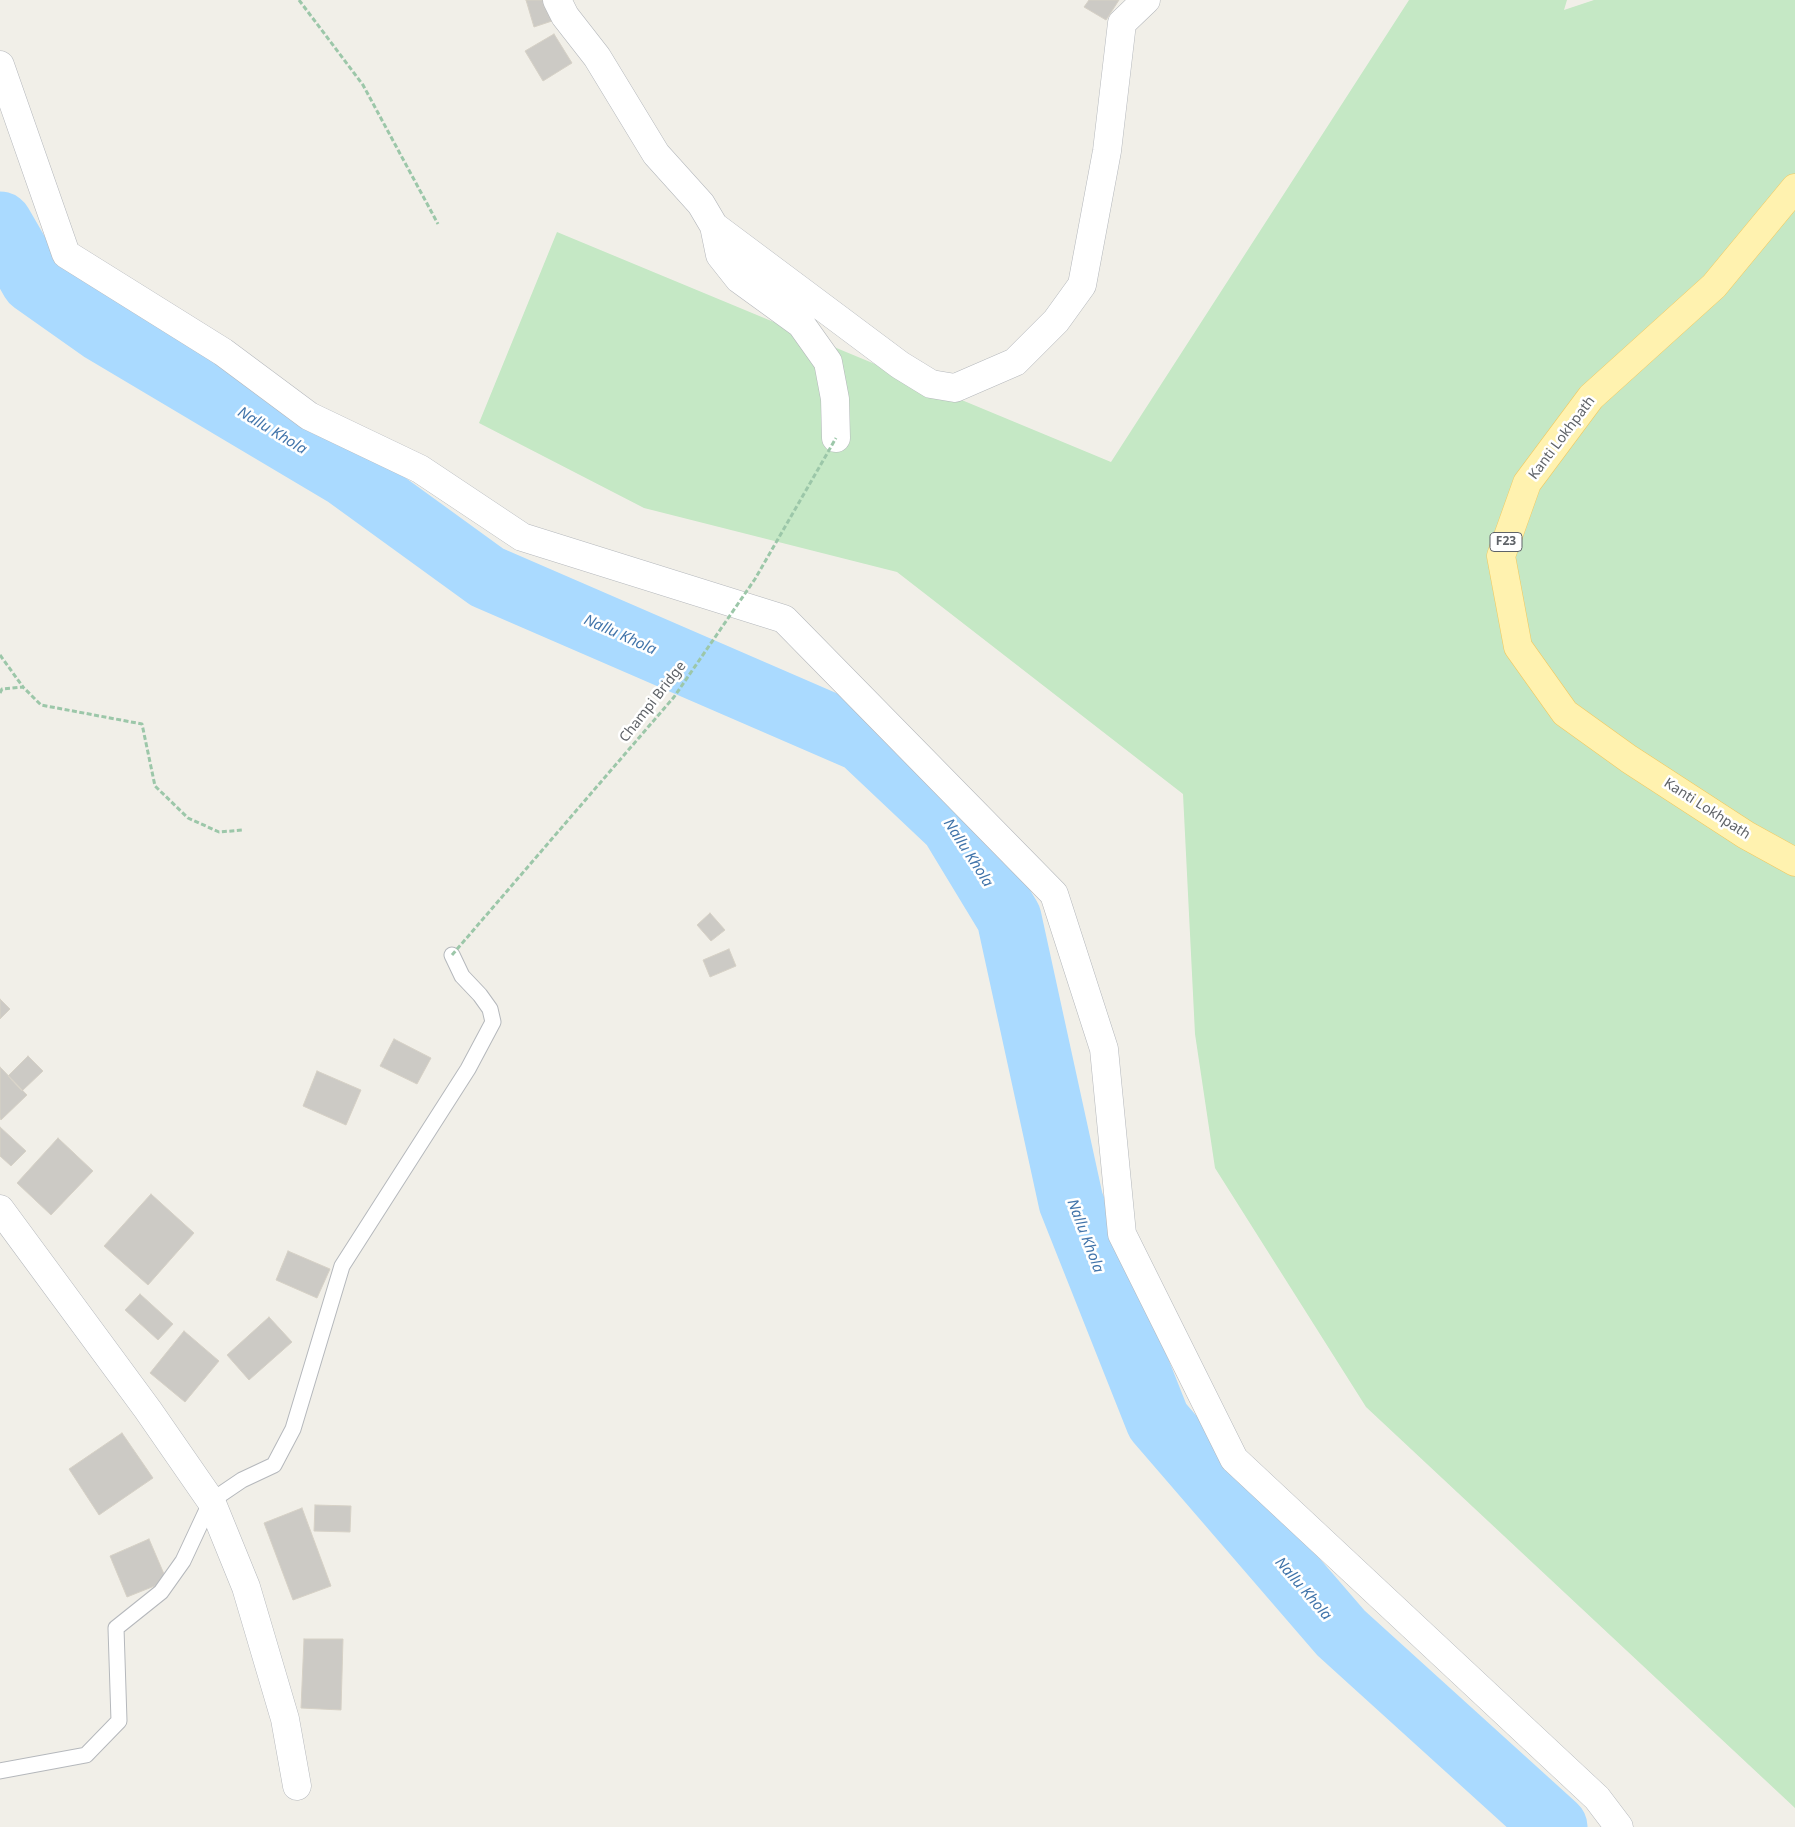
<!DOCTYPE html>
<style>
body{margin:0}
canvas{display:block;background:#f1efe8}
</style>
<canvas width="1795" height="1827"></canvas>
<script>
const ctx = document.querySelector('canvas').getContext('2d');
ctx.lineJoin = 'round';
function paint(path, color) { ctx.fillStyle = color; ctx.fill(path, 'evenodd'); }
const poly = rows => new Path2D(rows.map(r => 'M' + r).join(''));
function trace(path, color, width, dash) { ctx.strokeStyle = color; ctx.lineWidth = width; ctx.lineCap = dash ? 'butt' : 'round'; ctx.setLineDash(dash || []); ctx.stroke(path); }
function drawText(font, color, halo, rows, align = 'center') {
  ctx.font = font + ' "Noto Sans",sans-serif'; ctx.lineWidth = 5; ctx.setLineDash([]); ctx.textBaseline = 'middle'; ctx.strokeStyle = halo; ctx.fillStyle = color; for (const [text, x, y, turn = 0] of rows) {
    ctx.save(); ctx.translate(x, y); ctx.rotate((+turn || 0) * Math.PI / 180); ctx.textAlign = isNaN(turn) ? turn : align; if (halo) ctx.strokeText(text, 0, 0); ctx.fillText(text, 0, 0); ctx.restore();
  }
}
const green = poly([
 [1409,0,1567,0,1564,10,1594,0,1795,0,1795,1808,1366,1407,1215,1168,1195,1034,1183,794,897,572,644,508,479,423,557,232,1111,462]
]);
const river = poly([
 [0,224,33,281,101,329,345,474,487,577,863,740,952,824,1009,918,1071,1202,1158,1421,1341,1633,1555,1827]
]);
const building = poly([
 [526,0,546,0,552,21,534,27,526,0],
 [1089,0,1119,0,1106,20,1084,7,1089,0],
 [554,34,572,63,543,81,525,51,554,34],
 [710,913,725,930,711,941,697,925,710,913],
 [729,949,736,966,710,977,703,960,729,949],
 [0,999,10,1009,0,1019,0,999],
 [394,1039,431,1058,417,1084,380,1066,394,1039],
 [28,1056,43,1071,22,1091,8,1076,28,1056],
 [0,1067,27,1095,1,1120,0,1118,0,1067],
 [317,1071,361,1090,346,1125,303,1106,317,1071],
 [0,1127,26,1151,11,1166,0,1156,0,1127],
 [58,1138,93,1171,51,1215,17,1183,58,1138],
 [151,1194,194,1233,148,1285,104,1246,151,1194],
 [288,1251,330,1269,317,1298,276,1280,288,1251],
 [140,1294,173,1324,158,1340,125,1310,140,1294],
 [269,1317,292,1342,249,1380,227,1355,269,1317],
 [184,1331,219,1361,185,1402,150,1373,184,1331],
 [122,1433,153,1478,99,1515,69,1469,122,1433],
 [315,1505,351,1506,350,1532,314,1531,315,1505],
 [302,1508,331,1586,293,1600,264,1523,302,1508],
 [149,1539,167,1581,127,1597,110,1556,149,1539],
 [304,1639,343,1639,341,1710,301,1708,304,1639]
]);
const path = poly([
 [299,0,363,85,438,224],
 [0,655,23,687],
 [0,693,2,689,23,687,41,705,142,724,155,786,188,818,219,832,243,830]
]);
const service = poly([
 [0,1771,86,1755,119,1721,116,1628,161,1592,183,1561,211,1501,242,1480,274,1465,293,1429,342,1266,468,1069,493,1022,490,1009,480,995,462,976,452,955]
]);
const minor = poly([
 [557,0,565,16,597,57,656,154,701,204,714,226,720,255,739,279,801,324,828,362,835,399,836,438],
 [0,65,66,254,223,352,309,416,420,469,522,537,784,619,1054,894,1104,1049,1122,1234,1234,1459,1597,1798,1619,1827],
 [714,226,900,365,931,384,955,388,1015,362,1056,321,1082,285,1107,151,1122,23,1146,0],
 [0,1209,148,1410,211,1501,246,1587,285,1719,297,1786]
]);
const primary = poly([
 [1795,188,1714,286,1591,397,1527,483,1501,556,1518,647,1565,713,1629,759,1746,835,1795,862]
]);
const pathBridge = poly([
 [452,955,674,697,755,579,836,438]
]);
const shields = [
 [1506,542,32]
];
const shieldNames = [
 ["F23",1506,542]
];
const streetNames = [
 ["Kanti Lokhpath",1562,438,-53],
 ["Champi Bridge",653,702,-52],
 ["Kanti Lokhpath",1707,809,33]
];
const waterNames = [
 ["Nallu Khola",272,431,31],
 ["Nallu Khola",620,635,24],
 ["Nallu Khola",968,853,57],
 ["Nallu Khola",1085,1236,69],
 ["Nallu Khola",1303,1589,49]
];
paint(green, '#c5e8c5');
trace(river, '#aadaff', 65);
paint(building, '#cccac5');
trace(building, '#d6d1c6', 1);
trace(service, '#b5b8bc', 17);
trace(minor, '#b5b8bc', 29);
trace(primary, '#f2c960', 29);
trace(path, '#9cc7a9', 3, [5, 2.5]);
trace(service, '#fff', 15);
trace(minor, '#fff', 28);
trace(primary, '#fff2af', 28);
trace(pathBridge, '#9cc7a9', 3, [5, 2.5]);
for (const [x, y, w] of shields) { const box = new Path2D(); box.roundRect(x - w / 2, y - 9.5, w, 19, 4); ctx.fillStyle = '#fff'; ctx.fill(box); trace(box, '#5f6368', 1); }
drawText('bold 12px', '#5f6368', null, shieldNames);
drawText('14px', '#5f6368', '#fff', streetNames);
drawText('italic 15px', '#4174aa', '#fff', waterNames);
</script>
